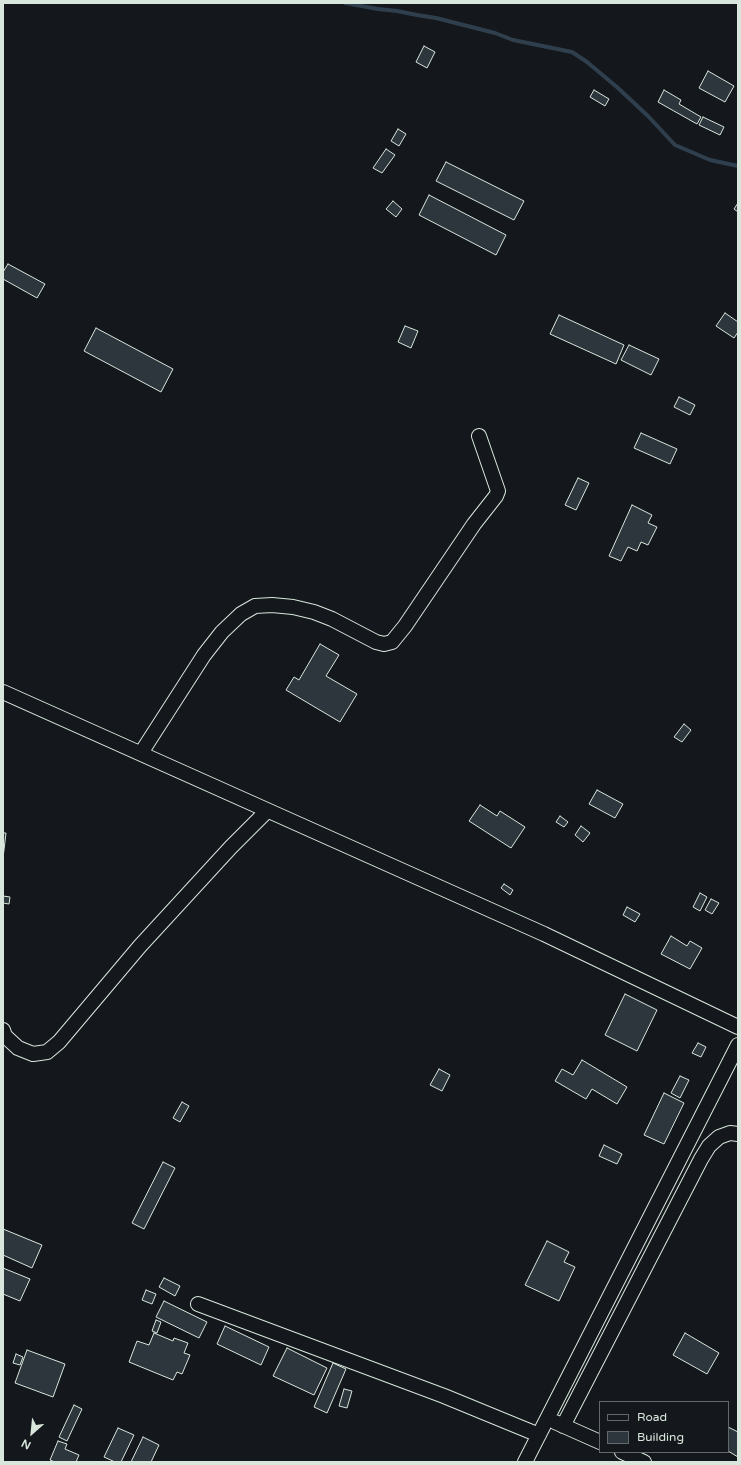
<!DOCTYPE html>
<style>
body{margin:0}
#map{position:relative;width:741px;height:1465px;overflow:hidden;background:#14181c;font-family:"Varela Round",sans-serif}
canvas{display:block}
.frame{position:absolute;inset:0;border:4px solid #d8e6dc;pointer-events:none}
.legend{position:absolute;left:599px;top:1401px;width:130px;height:52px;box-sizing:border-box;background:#14181c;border:1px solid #626a69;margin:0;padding:5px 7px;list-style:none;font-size:12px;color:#d8e6dc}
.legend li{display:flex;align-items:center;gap:8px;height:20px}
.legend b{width:20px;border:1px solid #626a69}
.north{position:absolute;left:12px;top:1413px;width:40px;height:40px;-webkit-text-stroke:3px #14181c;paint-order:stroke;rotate:207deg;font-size:11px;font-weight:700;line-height:16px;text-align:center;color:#d8e6dc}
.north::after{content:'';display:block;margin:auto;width:14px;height:18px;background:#d8e6dc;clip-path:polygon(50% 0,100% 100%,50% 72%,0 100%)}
</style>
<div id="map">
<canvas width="741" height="1465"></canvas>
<div class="frame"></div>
<ul class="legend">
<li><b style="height:5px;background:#14181c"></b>Road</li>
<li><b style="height:11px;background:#2c363c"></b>Building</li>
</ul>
<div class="north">N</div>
</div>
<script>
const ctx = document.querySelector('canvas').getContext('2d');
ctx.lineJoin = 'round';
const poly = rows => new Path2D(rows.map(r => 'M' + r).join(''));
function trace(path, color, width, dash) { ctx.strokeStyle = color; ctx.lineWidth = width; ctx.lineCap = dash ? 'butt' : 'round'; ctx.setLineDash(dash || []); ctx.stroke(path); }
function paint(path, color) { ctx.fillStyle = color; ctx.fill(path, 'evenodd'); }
const stream = poly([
 [345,3,378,9,397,11,417,15,436,18,495,33,513,40,572,52,587,62,618,88,648,116,675,145,710,160,738,166]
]);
const building = poly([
 [424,46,435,52,427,68,416,62,424,46],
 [708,71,734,86,725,102,699,88,708,71],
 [594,90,609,99,605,106,590,97,594,90],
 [664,90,681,100,679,104,701,117,697,124,658,102,664,90],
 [703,117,724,127,720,135,699,125,703,117],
 [398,129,406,134,399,146,391,141,398,129],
 [386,149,395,155,382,173,373,168,386,149],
 [446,162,524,201,514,220,436,181,446,162],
 [429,195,506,235,496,255,419,215,429,195],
 [393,201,402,209,396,217,386,209,393,201],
 [738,203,738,212,734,209,738,203],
 [8,264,45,284,37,298,3,279,3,272,8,264],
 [725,313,738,322,738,332,734,338,716,326,725,313],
 [559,315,624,345,616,364,550,334,559,315],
 [405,326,418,331,411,348,398,342,405,326],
 [96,328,173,369,161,392,84,351,96,328],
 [629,345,659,359,651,375,621,360,629,345],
 [679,397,695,405,690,415,674,407,679,397],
 [641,433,677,449,670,464,634,448,641,433],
 [578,478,589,483,576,510,565,505,578,478],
 [632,505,652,515,648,523,657,527,648,545,641,542,637,551,628,547,621,561,609,556,632,505],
 [320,644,339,655,326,676,357,694,340,722,286,690,294,677,299,680,320,644],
 [684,724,691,730,682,742,674,737,684,724],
 [597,790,623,804,615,818,589,804,597,790],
 [480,805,497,816,500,811,525,827,511,848,469,821,480,805],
 [560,816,568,822,564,827,556,822,560,816],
 [581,826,590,833,583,842,575,835,581,826],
 [3,833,6,833,3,858,3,833],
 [504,884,513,890,510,895,501,888,504,884],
 [700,893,707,897,700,911,693,907,700,893],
 [3,896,10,897,9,904,3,903,3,896],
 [711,899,719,903,712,914,705,910,711,899],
 [627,907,640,914,635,922,623,915,627,907],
 [671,936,687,946,690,941,702,948,690,969,661,954,671,936],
 [625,994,657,1010,637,1051,605,1035,625,994],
 [698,1043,706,1047,701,1057,692,1053,698,1043],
 [582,1060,627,1087,617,1104,592,1089,586,1099,555,1081,562,1069,573,1075,582,1060],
 [439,1069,450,1075,442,1091,430,1085,439,1069],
 [680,1076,689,1080,680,1098,671,1093,680,1076],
 [664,1093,684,1103,664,1144,644,1135,664,1093],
 [182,1102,189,1106,180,1122,173,1118,182,1102],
 [604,1145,622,1154,617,1164,599,1156,604,1145],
 [163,1162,175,1168,144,1229,132,1223,163,1162],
 [3,1229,42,1245,32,1268,3,1255,3,1229],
 [547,1241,569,1252,564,1262,575,1267,559,1301,525,1285,547,1241],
 [3,1268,30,1279,20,1301,3,1294,3,1268],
 [164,1278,180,1286,175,1296,159,1287,164,1278],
 [146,1290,156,1294,152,1304,142,1300,146,1290],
 [164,1301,207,1322,199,1338,156,1317,164,1301],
 [156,1320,161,1322,157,1333,152,1331,156,1320],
 [225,1326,269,1347,261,1365,217,1344,225,1326],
 [154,1333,173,1341,174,1338,188,1343,184,1353,190,1355,182,1374,177,1372,173,1380,129,1362,137,1341,149,1345,154,1333],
 [685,1333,719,1353,707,1374,673,1355,685,1333],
 [287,1348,327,1368,314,1395,273,1376,287,1348],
 [27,1350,65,1364,53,1397,15,1383,27,1350],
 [16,1354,23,1357,20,1365,13,1363,16,1354],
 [333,1363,346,1369,327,1413,314,1407,333,1363],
 [344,1389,352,1391,347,1408,339,1406,344,1389],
 [74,1405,82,1409,67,1441,59,1437,74,1405],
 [728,1427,738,1432,738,1457,728,1451,728,1427],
 [118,1428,134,1435,121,1462,115,1462,104,1457,118,1428],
 [143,1437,159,1445,151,1462,131,1462,143,1437],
 [58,1441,67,1444,65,1449,79,1455,76,1462,55,1462,50,1460,58,1441]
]);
const minor = poly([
 [3,692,544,934,738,1027],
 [141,753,204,655,222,632,241,614,255,606,272,605,293,607,314,612,332,619,376,642,384,644,392,642,405,626,474,524,496,496,498,491,479,436],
 [3,1030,5,1036,18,1048,33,1054,47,1052,59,1042,140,946,231,847,267,811],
 [198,1304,444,1396,539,1435],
 [555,1422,600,1442],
 [563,1426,701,1159,709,1146,719,1137,730,1133,738,1134],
 [622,1452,644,1462],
 [525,1462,738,1045]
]);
trace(stream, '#2f3f4d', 4);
paint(building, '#2c363c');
trace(building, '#d8e6dc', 1);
trace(minor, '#d8e6dc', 16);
trace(minor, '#14181c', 14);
</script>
